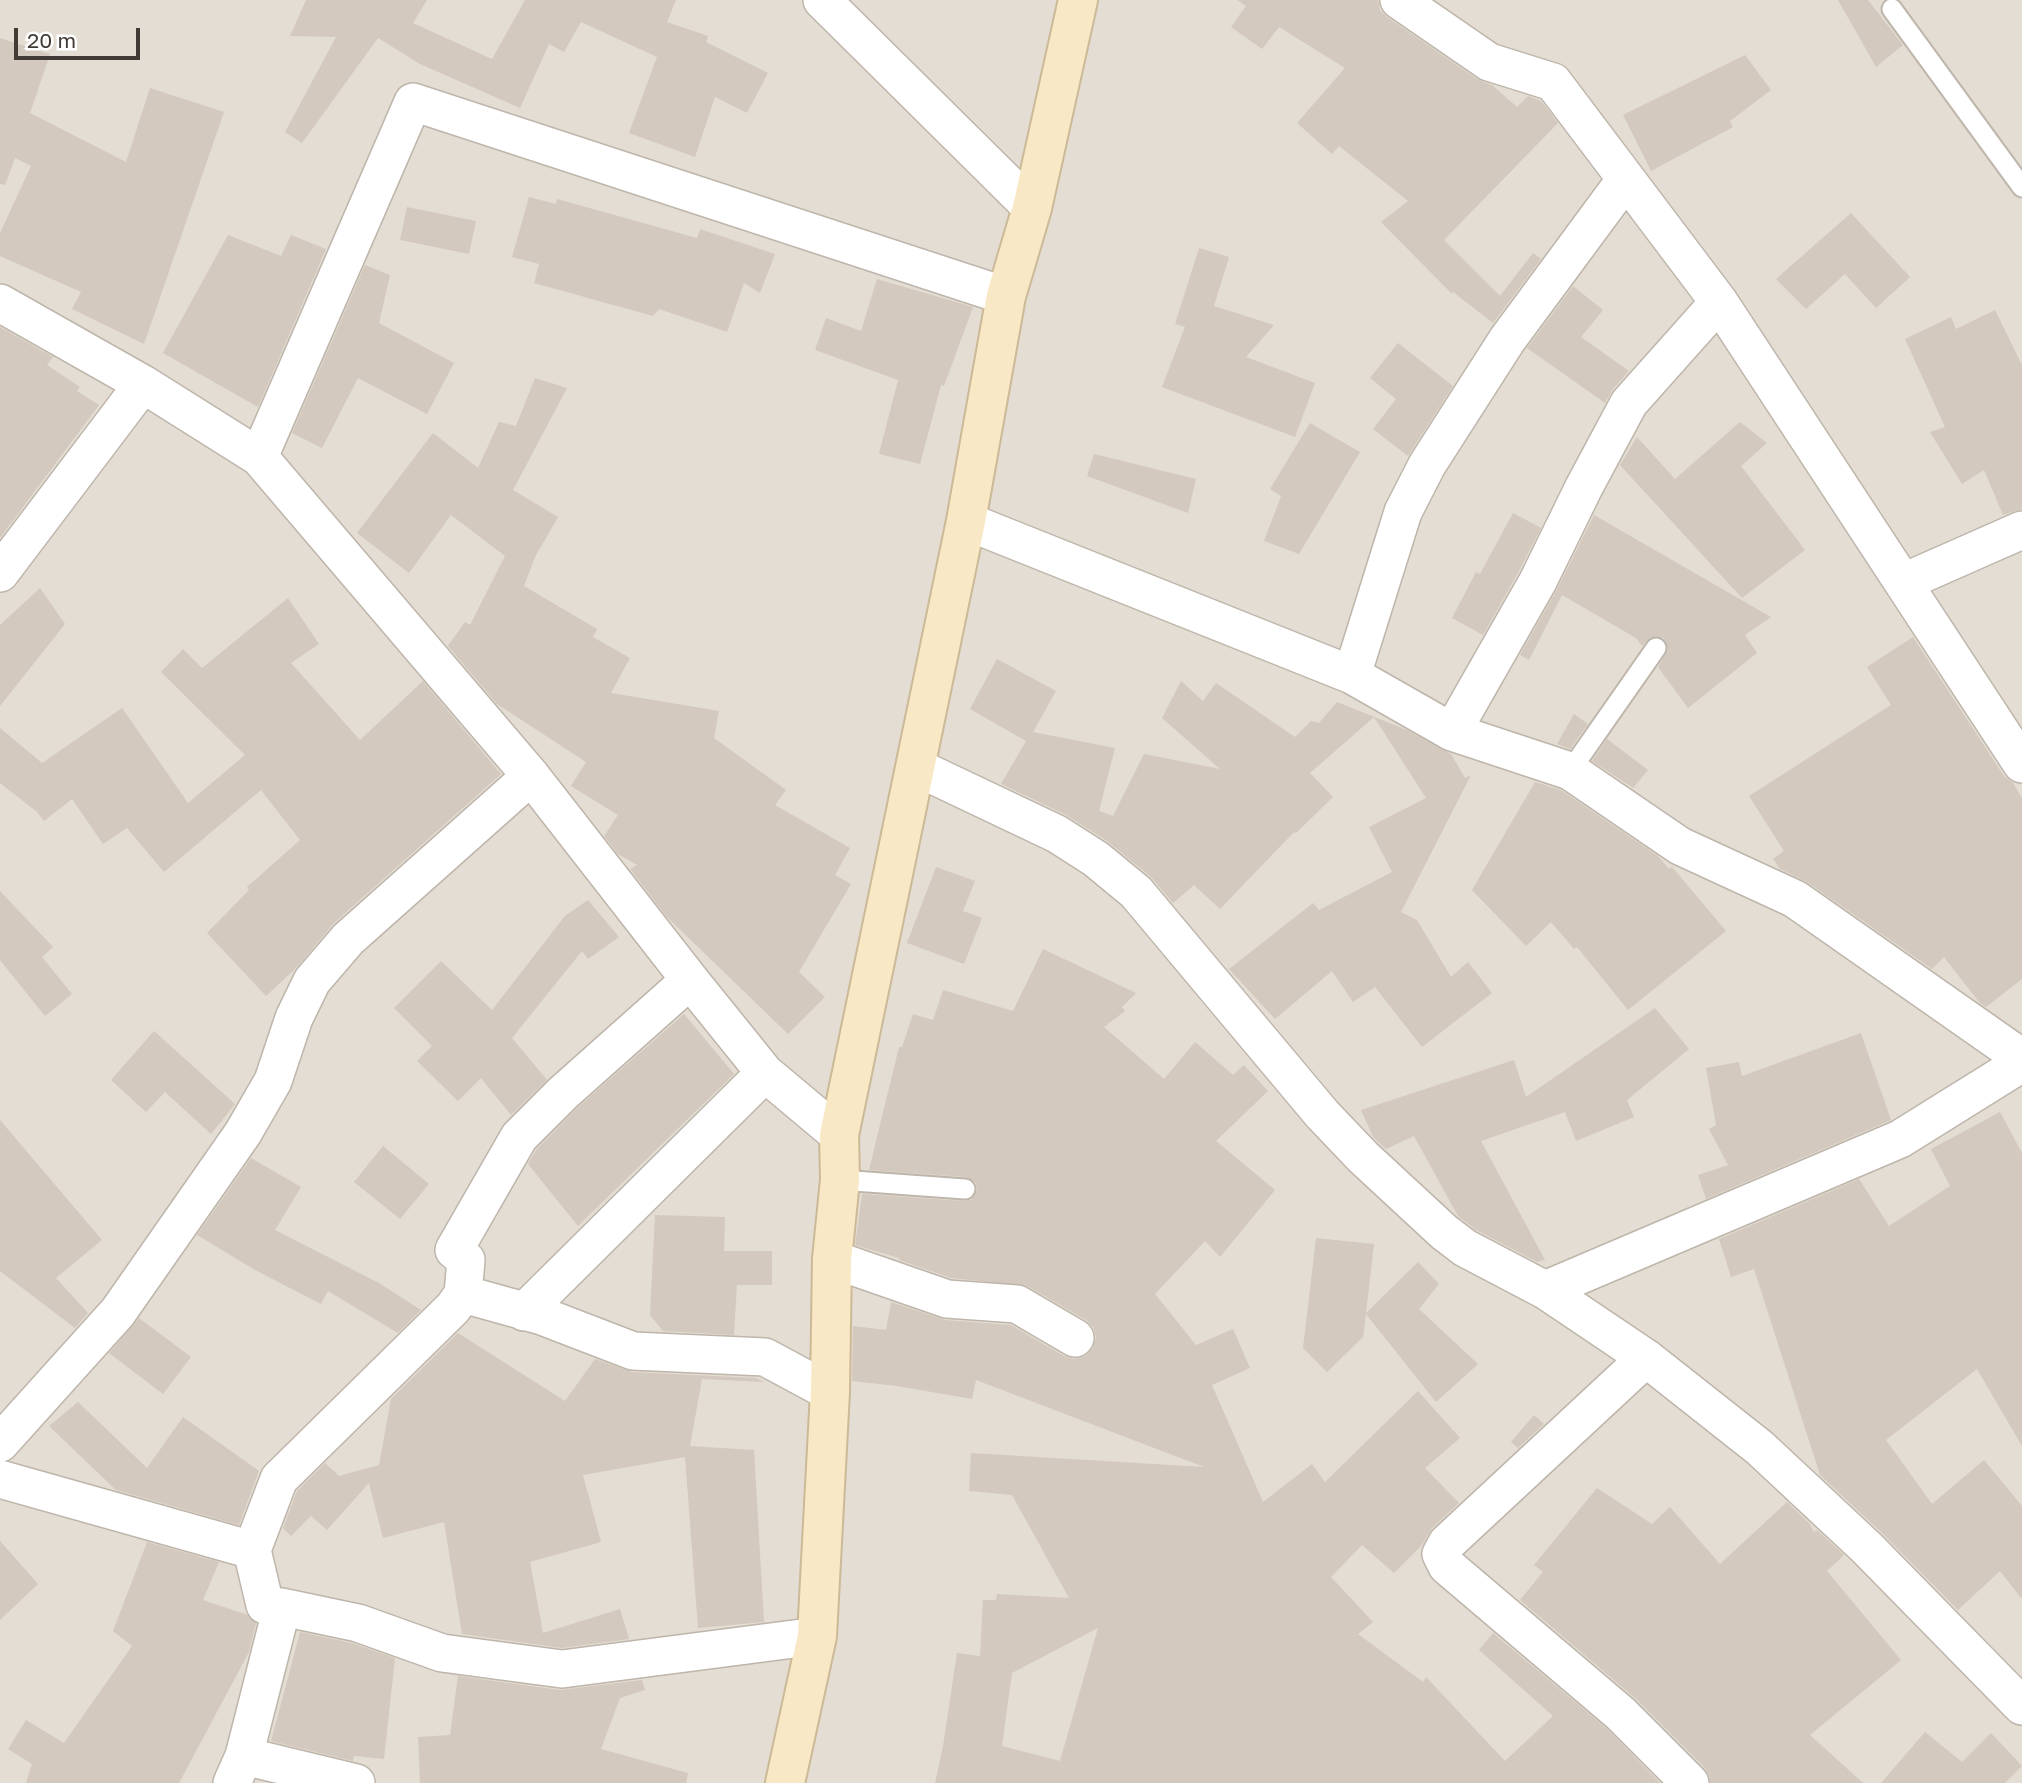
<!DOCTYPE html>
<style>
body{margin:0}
#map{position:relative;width:2022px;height:1783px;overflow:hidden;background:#f0ebe4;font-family:"Golos Text",sans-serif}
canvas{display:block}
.scale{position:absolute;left:14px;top:28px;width:126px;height:32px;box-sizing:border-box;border:4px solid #423b35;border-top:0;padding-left:9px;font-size:21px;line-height:24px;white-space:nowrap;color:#423b35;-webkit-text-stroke:5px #fff;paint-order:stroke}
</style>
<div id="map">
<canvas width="2022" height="1783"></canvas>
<div class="scale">20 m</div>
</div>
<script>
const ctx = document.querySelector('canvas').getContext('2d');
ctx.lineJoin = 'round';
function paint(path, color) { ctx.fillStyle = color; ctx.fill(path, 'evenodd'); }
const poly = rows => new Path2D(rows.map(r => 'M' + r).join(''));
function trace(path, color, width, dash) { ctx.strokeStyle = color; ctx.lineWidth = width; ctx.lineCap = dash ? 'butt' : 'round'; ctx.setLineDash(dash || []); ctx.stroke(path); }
const residential = poly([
 [0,0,2022,0,2022,1783,0,1783]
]);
const building = poly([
 [306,0,427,0,413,23,492,59,525,0,676,0,667,22,708,36,706,42,768,73,747,113,715,97,695,157,629,133,657,57,581,22,564,52,549,44,520,108,420,64,378,38,302,143,285,132,336,37,290,36],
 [1237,0,1378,0,1380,10,1387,17,1477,79,1492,85,1517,107,1528,96,1541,101,1558,123,1444,240,1500,296,1533,253,1541,259,1493,323,1453,292,1452,294,1381,222,1408,201,1339,146,1332,154,1297,123,1345,68,1279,27,1262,49,1231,27,1246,6],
 [1838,0,1868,0,1903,45,1876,67],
 [0,38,50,54,30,113,126,162,150,88,224,112,144,344,72,309,81,292,0,256,0,233,31,166,15,158,5,185,0,184],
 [1745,55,1771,90,1730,121,1733,127,1651,171,1623,115],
 [529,197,556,204,557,199,697,238,700,229,775,254,760,293,744,283,727,332,659,309,653,316,534,283,539,264,512,257],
 [407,207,476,221,469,254,400,240],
 [1851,213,1910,277,1876,308,1845,274,1806,309,1776,279],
 [228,235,281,256,291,235,326,249,258,407,163,353],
 [1199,248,1229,257,1214,306,1274,325,1246,357,1315,383,1295,437,1162,387,1185,327,1175,324],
 [365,265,390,275,379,323,454,363,427,414,358,378,322,448,292,433],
 [877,279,973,307,944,386,941,385,920,464,879,454,898,380,815,350,826,318,861,331],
 [1573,286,1603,310,1581,337,1629,371,1613,389,1605,403,1527,348],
 [1995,310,2022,365,2022,509,2003,515,1984,470,1962,484,1930,432,1945,427,1905,339,1951,317,1956,329],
 [0,327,53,357,47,365,80,387,77,391,99,405,0,538],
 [1398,343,1453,386,1408,456,1373,429,1396,399,1370,378],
 [535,378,567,388,513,490,558,517,535,557,524,586,597,629,593,637,630,658,611,693,719,711,714,738,786,790,775,805,850,848,835,875,851,884,799,972,825,997,788,1034,667,917,630,869,637,865,618,854,604,836,618,815,571,786,586,762,497,704,448,646,465,622,470,625,505,556,451,515,409,573,357,533,433,433,478,468,499,422,516,426],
 [1740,422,1767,443,1741,466,1805,550,1742,598,1620,465,1637,437,1675,479],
 [1310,423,1360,452,1299,554,1264,541,1281,496,1270,489],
 [1094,454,1196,479,1188,513,1087,476],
 [1513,513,1541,528,1519,571,1483,635,1452,618,1476,572,1480,574],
 [1594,515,1771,617,1745,635,1757,653,1688,708,1658,667,1668,650,1664,638,1651,637,1642,646,1636,638,1562,595,1529,660,1520,655,1556,591],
 [40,588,65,624,0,706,0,625],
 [288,598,319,644,291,663,360,740,423,681,501,774,334,923,297,967,266,996,207,933,249,890,247,887,300,840,261,790,164,872,127,828,103,844,72,799,44,821,37,812,0,783,0,728,42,763,122,708,188,803,245,755,161,672,183,649,202,668],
 [1913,637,2004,776,2013,783,2022,798,2022,979,1986,1007,1979,1002,1944,957,1932,969,1807,882,1780,869,1773,859,1784,851,1749,796,1891,705,1867,667],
 [997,659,1056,691,1033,732,1115,748,1099,811,1113,816,1144,754,1220,769,1162,718,1181,681,1203,701,1216,683,1295,737,1311,721,1319,723,1337,702,1407,730,1451,754,1465,778,1471,775,1401,912,1417,920,1451,977,1468,962,1492,993,1422,1047,1375,987,1353,1002,1332,971,1275,1019,1229,969,1313,903,1319,910,1392,872,1369,827,1426,798,1374,717,1310,773,1333,797,1296,833,1294,832,1220,909,1194,885,1173,903,1150,876,1107,841,1066,815,1001,784,1026,741,970,709],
 [1574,714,1588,724,1570,749,1557,744],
 [1607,739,1648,770,1633,788,1592,761],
 [1535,782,1561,790,1658,856,1669,869,1672,867,1726,931,1628,1010,1577,947,1574,949,1551,922,1526,946,1472,890],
 [936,867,975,881,963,911,982,918,964,964,907,943],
 [0,891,53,947,42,957,72,994,45,1016,0,960],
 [588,900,619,937,588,959,582,951,512,1038,547,1080,511,1115,481,1078,458,1101,417,1061,432,1046,394,1008,441,961,492,1010,565,916],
 [1043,949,1136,993,1122,1007,1125,1011,1104,1027,1164,1079,1195,1042,1233,1075,1244,1065,1268,1091,1216,1141,1275,1190,1220,1257,1205,1241,1155,1294,1196,1345,1233,1329,1250,1368,1212,1385,1263,1502,1312,1464,1325,1482,1418,1391,1460,1438,1425,1468,1459,1503,1432,1528,1422,1545,1394,1573,1362,1545,1331,1577,1373,1622,1358,1634,1423,1682,1426,1677,1505,1761,1553,1716,1479,1650,1493,1633,1606,1728,1660,1783,935,1783,943,1746,957,1653,980,1656,983,1600,996,1600,997,1594,1069,1598,1012,1495,969,1491,971,1453,1204,1467,976,1380,972,1399,897,1386,852,1381,853,1326,886,1330,891,1302,945,1320,1011,1325,1064,1356,1074,1359,1086,1356,1093,1348,1096,1337,1093,1327,1086,1320,1027,1286,951,1278,899,1260,899,1258,855,1245,862,1194,964,1201,971,1200,977,1191,976,1183,966,1177,869,1170,899,1047,902,1047,913,1014,933,1020,943,990,1013,1011],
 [1098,1628,1060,1761,1002,1746,1012,1673],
 [1655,1008,1689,1049,1627,1100,1634,1117,1576,1141,1565,1112,1481,1141,1545,1260,1537,1262,1476,1230,1458,1216,1414,1136,1386,1149,1373,1137,1361,1110,1514,1060,1526,1097],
 [684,1014,734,1074,578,1226,528,1164,536,1150,577,1108],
 [154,1031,235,1104,211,1134,165,1092,146,1112,111,1080],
 [1861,1033,1891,1120,1706,1199,1698,1175,1728,1165,1709,1129,1716,1125,1706,1068,1739,1062,1742,1076],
 [2000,1112,2022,1153,2022,1446,1977,1369,1886,1440,1932,1504,1984,1460,2022,1506,2022,1599,2000,1571,1958,1610,1882,1533,1820,1475,1754,1269,1731,1277,1719,1239,1859,1179,1889,1226,1950,1186,1931,1149],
 [0,1120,102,1240,56,1278,88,1313,75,1328,0,1271],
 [383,1146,429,1184,400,1219,354,1182],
 [251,1158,301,1187,275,1230,379,1283,421,1310,398,1333,328,1291,321,1304,255,1270,197,1235],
 [655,1215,725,1217,724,1251,772,1251,772,1285,737,1285,734,1335,663,1331,650,1315],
 [1316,1238,1374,1244,1366,1313,1418,1262,1439,1284,1419,1309,1478,1364,1436,1402,1366,1314,1363,1337,1327,1372,1303,1348],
 [139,1318,191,1357,163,1394,109,1353],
 [458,1333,565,1401,595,1359,632,1372,756,1378,764,1382,702,1379,690,1446,754,1450,764,1622,698,1628,685,1457,583,1475,601,1542,530,1562,543,1633,620,1609,629,1639,562,1648,462,1634,444,1522,383,1538,369,1483,327,1530,311,1516,291,1536,283,1528,297,1491,325,1463,339,1476,379,1465,391,1399],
 [78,1402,147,1468,183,1417,259,1471,239,1525,116,1490,49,1426],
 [1534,1415,1544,1424,1518,1448,1511,1442],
 [1597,1488,1652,1524,1670,1507,1720,1564,1787,1502,1809,1523,1814,1532,1817,1530,1844,1555,1827,1571,1901,1660,1810,1735,1863,1783,1710,1783,1710,1777,1705,1768,1635,1698,1520,1600,1543,1572,1534,1565],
 [0,1541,38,1584,0,1620],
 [147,1542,219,1562,203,1600,248,1615,256,1623,249,1652,179,1783,26,1783,32,1764,8,1749,26,1720,64,1743,132,1646,113,1631],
 [300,1632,352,1643,395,1658,384,1759,354,1756,353,1761,271,1741],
 [458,1676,560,1690,642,1680,645,1690,620,1698,601,1749,688,1773,686,1783,420,1783,418,1737,450,1735],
 [1925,1732,1962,1762,1991,1733,2022,1766,2005,1783,1881,1783]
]);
const lane = poly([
 [1892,9,2022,187],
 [1570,771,1656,648],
 [840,1180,965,1189]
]);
const street = poly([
 [822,0,1032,208],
 [1399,0,1489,62,1553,82,1719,302,2022,764],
 [0,303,143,384,259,457,531,776,690,980,765,1073,839,1135],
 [259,457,413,102,1006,296],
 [966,521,1352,675,1452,732,1570,771,1680,846,1795,899,2022,1058],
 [0,573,143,384],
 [1904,582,2022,530],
 [1352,675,1403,512,1427,465,1507,340,1626,179],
 [1452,732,1538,581,1584,487,1629,403,1719,302],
 [916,767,1057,834,1096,859,1136,892,1322,1114,1363,1157,1444,1232,1465,1248,1545,1290,1646,1358,1760,1448,1867,1548,2022,1706],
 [832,1259,947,1299,1017,1304,1075,1338],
 [1545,1290,1900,1139,2022,1063],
 [463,1294,542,1316,633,1351,765,1357,830,1392],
 [524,1312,765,1073],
 [1646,1358,1447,1543,1441,1554,1447,1566,1620,1713,1690,1783],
 [0,1443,118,1312,243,1133,273,1081,294,1018,312,981,348,939,531,776],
 [0,1479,252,1550,265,1605,282,1607,244,1756,232,1783],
 [252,1550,279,1479,453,1308,463,1294,466,1260,454,1250,519,1137,563,1093,690,980],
 [282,1607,358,1623,442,1653,562,1669,817,1636],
 [244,1756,356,1783]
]);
const secondary = poly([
 [785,1783,817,1636,830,1392,832,1259,840,1180,839,1135,966,521,1006,296,1032,208,1078,0]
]);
paint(residential, '#e4ddd3');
paint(building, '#d4c9be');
trace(lane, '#beb5ab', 23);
trace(street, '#beb5ab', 40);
trace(secondary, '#ccb997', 42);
trace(lane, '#fff', 19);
trace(street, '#fff', 37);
trace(secondary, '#f9e8c5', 38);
</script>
